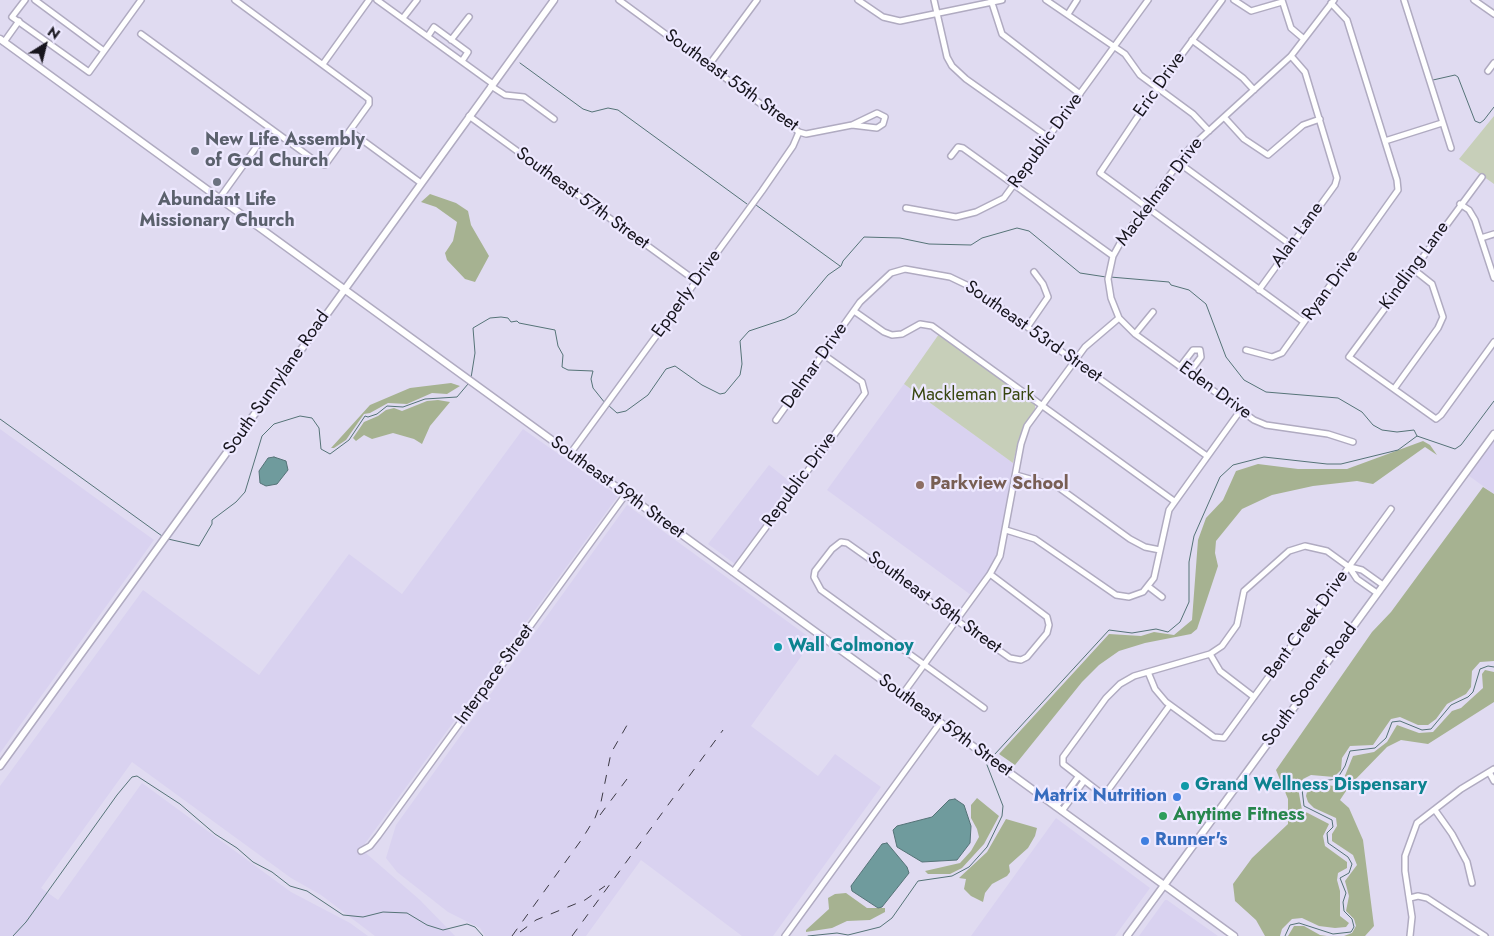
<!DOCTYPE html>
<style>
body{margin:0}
#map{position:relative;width:1494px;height:936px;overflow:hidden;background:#e0dbf1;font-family:Jost,sans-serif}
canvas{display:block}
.north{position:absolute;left:20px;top:20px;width:50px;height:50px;-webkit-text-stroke:4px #ede8ff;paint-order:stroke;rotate:36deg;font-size:14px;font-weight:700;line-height:20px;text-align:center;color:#17151d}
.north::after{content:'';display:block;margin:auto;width:18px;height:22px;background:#17151d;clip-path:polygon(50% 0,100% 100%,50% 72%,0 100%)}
</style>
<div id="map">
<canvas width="1494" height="936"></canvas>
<div class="north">N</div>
</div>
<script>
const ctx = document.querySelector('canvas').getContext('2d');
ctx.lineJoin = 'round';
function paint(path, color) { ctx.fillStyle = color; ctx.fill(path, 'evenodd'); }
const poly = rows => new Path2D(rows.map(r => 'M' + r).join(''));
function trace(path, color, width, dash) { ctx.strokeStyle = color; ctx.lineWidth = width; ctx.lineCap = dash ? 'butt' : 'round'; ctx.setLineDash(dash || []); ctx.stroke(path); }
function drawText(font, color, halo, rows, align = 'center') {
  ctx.font = font + ' Jost,sans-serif'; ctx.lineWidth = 4.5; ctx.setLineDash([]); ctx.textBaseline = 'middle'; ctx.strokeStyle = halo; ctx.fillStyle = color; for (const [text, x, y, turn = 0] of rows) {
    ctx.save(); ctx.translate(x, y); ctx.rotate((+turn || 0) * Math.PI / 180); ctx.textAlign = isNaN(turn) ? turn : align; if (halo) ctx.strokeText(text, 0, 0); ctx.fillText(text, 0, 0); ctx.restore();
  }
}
const built = poly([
 [904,384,1013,463,997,554,988,571,971,595,827,490],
 [0,429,154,540,0,753],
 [523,429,618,496,361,849,420,900,455,936,375,936,321,895,291,878,132,762,41,888,58,900,142,783,291,892,350,923,368,936,0,936,0,786,143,590,259,675,349,554,402,594],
 [1494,434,1494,494,1465,473],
 [769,465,793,484,735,564,708,544],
 [627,505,813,640,751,726,818,776,835,754,881,787,773,936,742,936,641,860,586,936,485,936,480,928,448,912,397,872,386,858,396,825],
 [1056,818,1150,888,1115,936,971,936],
 [1165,900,1167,900,1218,936,1139,936]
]);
const green = poly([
 [1494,116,1494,184,1459,159],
 [939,334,1035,404,1035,410,1019,438,1013,463,904,384]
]);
const forest = poly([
 [430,194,456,203,468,211,471,225,489,256,475,282,465,279,447,260,445,253,453,241,457,222,436,207,421,202],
 [451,383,460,386,447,394,432,393,407,404,388,403,370,413,364,414,346,440,334,448,331,448,370,405,410,388],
 [438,400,450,402,430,426,422,444,414,439,393,433,372,439,364,435,356,441,353,438,364,422,378,416,386,410,394,408,402,411,427,401],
 [1423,441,1430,445,1437,455,1425,447,1373,484,1357,481,1313,486,1272,495,1242,509,1216,541,1215,553,1218,566,1197,629,1191,634,1145,643,1119,651,1099,665,1082,682,1015,765,999,754,1109,634,1141,636,1154,632,1174,635,1192,620,1198,540,1206,518,1223,500,1236,471,1258,464,1298,469,1347,469],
 [1483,487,1494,494,1494,661,1480,662,1472,671,1471,687,1466,694,1447,704,1436,719,1428,725,1418,725,1400,717,1391,719,1373,745,1350,746,1342,758,1341,770,1334,777,1311,775,1303,779,1298,788,1302,810,1329,824,1323,836,1325,846,1347,862,1347,868,1338,873,1337,880,1340,891,1340,916,1349,923,1346,927,1335,928,1319,926,1302,918,1292,919,1282,929,1280,936,1265,936,1256,920,1235,901,1233,884,1252,858,1288,824,1288,799,1276,770,1372,632,1391,612],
 [1485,670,1494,672,1494,702,1428,744,1401,740,1387,747,1350,785,1340,800,1349,808,1363,840,1374,926,1365,936,1344,936,1352,933,1356,926,1354,919,1346,911,1349,896,1345,881,1357,865,1353,855,1332,841,1332,834,1337,826,1336,818,1314,808,1308,802,1306,796,1308,788,1311,784,1335,786,1344,778,1353,756,1374,752,1387,742,1397,725,1419,733,1433,732,1452,711,1461,708,1483,688,1482,674],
 [977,798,999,816,984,844,962,868,950,874,928,874,925,871,960,863,971,851,979,837,977,829,971,818,971,805],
 [1006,819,1037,828,1035,836,1028,848,1009,865,1010,872,1007,876,992,884,985,893,983,902,971,896,964,889,966,879,959,878,987,852],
 [846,893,867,908,885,908,885,912,870,920,847,921,832,928,806,932,806,930,829,909,828,898,835,894],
 [1294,926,1304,926,1320,935,1327,936,1288,936]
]);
const water = poly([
 [274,457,286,461,288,470,277,484,266,486,260,483,259,471,268,458,274,457],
 [955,799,964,805,971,826,970,843,957,860,922,862,897,847,893,830,897,826,932,817,949,800,955,799],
 [887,843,907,867,909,873,882,907,878,908,852,891,851,886,882,844,887,843]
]);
const stream = poly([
 [520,63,583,109,592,112,608,108,618,110,747,204],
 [1433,80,1455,75,1458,77,1475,121,1480,123,1484,120,1494,107],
 [756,205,840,266],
 [1110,277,1169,282,1171,285,1189,290,1206,304,1226,357,1244,380,1266,392,1338,398,1362,412,1373,425,1382,430,1397,432,1414,430,1417,436],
 [471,378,475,353,473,328,490,318,501,317,508,318,511,322,517,321,519,323,555,330,558,346,563,355,562,367,568,370,593,371,591,379,593,388,605,403],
 [608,405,617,413,626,411,648,395,666,369,675,366,702,385,720,394,725,393,740,375,742,364,740,341,749,331,785,319,796,313,828,275,841,266,843,261,864,237,900,238,929,244,971,245,982,238,1017,228,1029,231,1080,273,1106,277],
 [0,419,162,536],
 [168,539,199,546,212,524,212,520,236,502,245,492,262,436,274,424,300,416,312,418,319,428,321,449,330,454,349,440,365,416,368,417,377,414,387,406,403,407,425,399,457,397,468,384],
 [995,754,1109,630,1132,633,1156,629,1168,632,1180,622,1189,602,1189,562,1194,536,1220,477,1233,465,1264,457,1327,464,1341,464,1398,450,1417,436,1455,449,1461,445,1494,401],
 [13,936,26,922,117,795,132,777,137,776,180,804,215,834,237,848,253,862,272,872,290,886,307,891,343,915,363,917,383,912,407,913,427,925,443,930,467,924,475,927,483,936],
 [808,936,837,933,848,935,880,927,892,918,918,881,952,876,969,867,987,847,1002,816,1003,806,987,765],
 [1285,936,1290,925,1299,923,1333,934,1351,932,1354,927,1352,919,1344,911,1343,902,1346,893,1340,878,1349,873,1352,864,1348,857,1328,843,1327,833,1333,827,1332,820,1304,806,1302,789,1306,783,1337,779,1345,766,1350,751,1375,748,1386,738,1392,722,1400,721,1422,730,1431,729,1451,705,1468,697,1473,692,1480,669,1488,666,1494,667]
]);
const minor = poly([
 [25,0,12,17,89,72,141,0],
 [35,0,104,51],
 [377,0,493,84],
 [619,0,799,132,806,134,852,125,877,113,885,117,883,124,877,128,852,125],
 [858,0,883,17,900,21,1002,0],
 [934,0,947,57,952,66,966,79,1048,137],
 [991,0,1002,34,1080,94],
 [1046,0,1125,54,1140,75,1193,114,1209,131],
 [1222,0,1157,88,1100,173,1304,322],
 [1234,0,1251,11,1282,2],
 [1282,0,1291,28,1304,39],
 [1404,0,1451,148],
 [1474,0,1494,14],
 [1068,14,1077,0],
 [403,18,417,0],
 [141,34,318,163,325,165,369,104,369,99,235,0],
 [428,36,434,27,468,52,462,61],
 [451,40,469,17],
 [1192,40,1243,78,1254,90],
 [4,42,19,21],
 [323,64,369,0],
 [709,65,757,0],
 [1488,71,1494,63],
 [491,86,505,95,524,97,554,119],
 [469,116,696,281],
 [1224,117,1244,139,1268,155,1303,125,1320,119],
 [350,131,421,183],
 [1385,141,1442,123],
 [951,156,958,147,963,148,1113,256],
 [1179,163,1291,245],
 [1482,177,1349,357,1436,419,1441,415,1494,342],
 [219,199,270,128],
 [1460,204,1469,210,1475,220,1494,278],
 [906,208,956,217,976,212,1004,198,1148,0],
 [1481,238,1494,234],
 [1259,290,1335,185,1337,178,1305,72,1291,56],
 [854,311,884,332,892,335,902,334,920,324,932,326,1174,501],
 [1119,318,1135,334,1254,420,1266,425,1328,434,1353,442],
 [1028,326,1048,297,1043,284,1034,272],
 [1135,334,1153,312],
 [1246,350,1272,357,1282,353,1398,190,1397,180,1347,20,1331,3],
 [1180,367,1193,350,1200,350,1201,357,1189,373],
 [1394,389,1438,328,1443,317,1432,284,1413,269],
 [776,420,860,302,891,273,905,269,950,277,973,288,1207,456],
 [570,454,762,191,793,146,799,132],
 [1016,475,1058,487,1130,539,1145,547,1160,550],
 [1006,530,1035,539,1116,595,1129,597,1143,592,1154,578,1169,510,1240,411],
 [1350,567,1362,570,1383,585],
 [733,572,865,393,862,382,824,355],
 [1149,587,1162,597],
 [1210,654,1220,671,1254,697],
 [1148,672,1155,689,1166,702,1214,737,1224,738,1391,509],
 [902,695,990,574,1000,556,1021,444,1027,426,1085,347,1119,318,1111,298,1108,279,1113,256,1123,238,1190,148,1291,56,1334,0],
 [1170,705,1106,793,1098,791,1063,764,1063,757,1106,698,1120,684,1134,676,1210,654,1222,646,1237,625,1244,591,1289,551,1305,546,1327,551,1349,567,1357,579,1377,593],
 [984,708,821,590,814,577,815,571,832,549,841,542,847,543,1010,658,1021,660,1027,657,1047,633,1049,625,1047,617,990,574],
 [1489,772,1494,781],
 [1056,807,1078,777],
 [1435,810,1452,834,1467,862,1472,883],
 [1062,811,1084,781],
 [361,851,370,846,378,836,626,494],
 [1410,898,1418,896,1427,898,1485,936],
 [785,936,940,723],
 [1410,936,1412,917,1405,871,1405,856,1417,823,1461,789,1494,769]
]);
const major = poly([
 [0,39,1234,936],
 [0,766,554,0],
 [1127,936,1494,434]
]);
const rail = poly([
 [600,815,630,775],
 [520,932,536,920,585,900,605,886],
 [512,936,582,839,595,818,601,802,611,753,630,720],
 [572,936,723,730]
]);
const markers = [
 [195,151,5,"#6b7280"],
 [217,182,5,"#6b7280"],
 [920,485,5,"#8d6e63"],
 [778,647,5,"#0f9aa8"],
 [1185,786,5,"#0f9aa8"],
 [1177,797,5,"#3f7fe0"],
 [1163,816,5,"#2e9e5b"],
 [1145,841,5,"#3f7fe0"]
];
const streetNames = [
 ["Southeast 55th Street",731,81,36],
 ["Eric Drive",1160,85,-55],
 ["Republic Drive",1046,141,-54],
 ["Mackelman Drive",1160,192,-53],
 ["Southeast 57th Street",582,199,36],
 ["Alan Lane",1298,235,-54],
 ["Kindling Lane",1415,266,-54],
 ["Ryan Drive",1331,286,-54],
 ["Epperly Drive",687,294,-54],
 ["Southeast 53rd Street",1033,332,35],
 ["Delmar Drive",815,366,-55],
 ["South Sunnylane Road",277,383,-55],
 ["Eden Drive",1215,391,36],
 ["Republic Drive",800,480,-54],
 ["Southeast 59th Street",617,488,36],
 ["Southeast 58th Street",934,603,36],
 ["Bent Creek Drive",1307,625,-54],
 ["Interpace Street",495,675,-54],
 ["South Sooner Road",1310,685,-54],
 ["Southeast 59th Street",945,726,36]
];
const worshipNames = [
 ["New Life Assembly",205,141],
 ["of God Church",205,162],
 ["Abundant Life",217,201,"center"],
 ["Missionary Church",217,222,"center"]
];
const parkNames = [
 ["Mackleman Park",973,396]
];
const educationNames = [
 ["Parkview School",930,485]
];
const cultureNames = [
 ["Wall Colmonoy",788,647],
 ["Grand Wellness Dispensary",1195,786]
];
const shopNames = [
 ["Matrix Nutrition",1167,797],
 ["Runner's",1155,841,"left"]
];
const leisureNames = [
 ["Anytime Fitness",1173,816]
];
paint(built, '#d9d2f0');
paint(green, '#c7cfb9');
paint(forest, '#a6b291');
paint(water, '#6f9b9d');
trace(water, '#557377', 1);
trace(stream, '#557377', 1);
trace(minor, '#b0abc1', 8);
trace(major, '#b0abc1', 9);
trace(minor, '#fff', 5);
trace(major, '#fff', 6);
trace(rail, '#3d3a45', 1, [9, 9]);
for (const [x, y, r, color] of markers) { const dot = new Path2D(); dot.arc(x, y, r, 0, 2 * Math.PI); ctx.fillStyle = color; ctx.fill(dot); trace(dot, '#ede8ff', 2); }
drawText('18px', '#17151d', '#ede8ff', streetNames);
drawText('bold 18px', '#5b616d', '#ede8ff', worshipNames, 'left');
drawText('18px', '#384610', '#ede8ff', parkNames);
drawText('bold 18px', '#785e54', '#ede8ff', educationNames, 'left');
drawText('bold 18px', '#0d838f', '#ede8ff', cultureNames, 'left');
drawText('bold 18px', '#366cbe', '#ede8ff', shopNames, 'right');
drawText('bold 18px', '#27864d', '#ede8ff', leisureNames, 'left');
</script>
